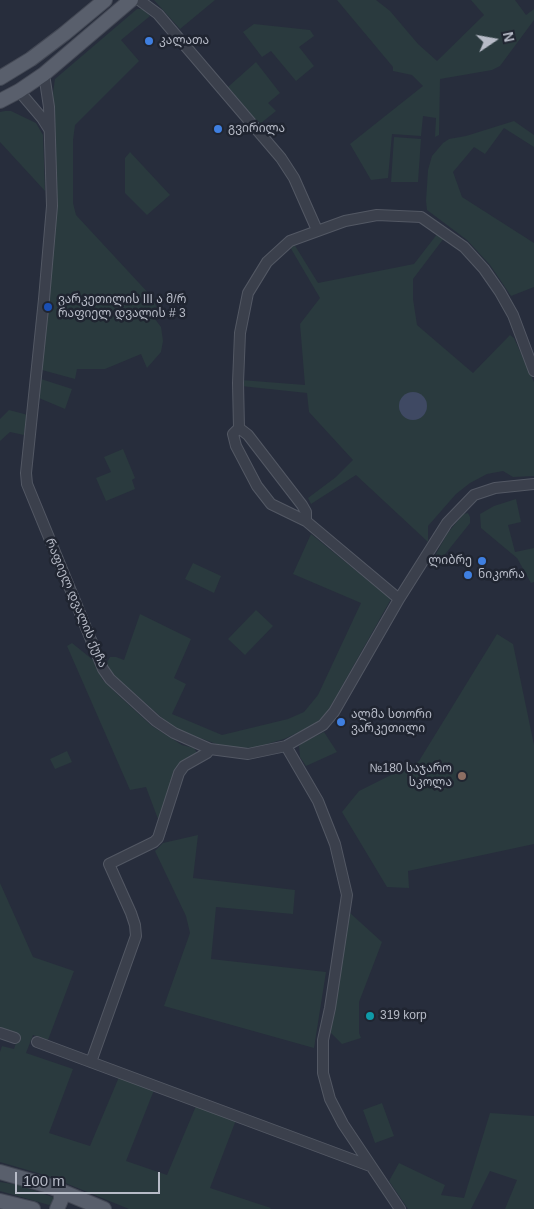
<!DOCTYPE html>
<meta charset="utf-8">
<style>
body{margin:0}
#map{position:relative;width:534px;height:1209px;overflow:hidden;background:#272d3c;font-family:Helvetica,sans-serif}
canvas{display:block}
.north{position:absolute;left:469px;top:15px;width:50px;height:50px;-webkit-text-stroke:4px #202531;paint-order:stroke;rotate:78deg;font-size:14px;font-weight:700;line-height:20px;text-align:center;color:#b7bbc7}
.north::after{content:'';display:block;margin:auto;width:18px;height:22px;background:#b7bbc7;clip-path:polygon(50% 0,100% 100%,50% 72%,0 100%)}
.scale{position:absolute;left:15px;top:1172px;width:145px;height:22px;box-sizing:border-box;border:2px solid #b7bbc7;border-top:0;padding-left:6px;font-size:15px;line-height:18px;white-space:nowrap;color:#b7bbc7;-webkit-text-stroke:4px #202531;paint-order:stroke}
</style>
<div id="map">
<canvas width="534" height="1209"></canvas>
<div class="north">N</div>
<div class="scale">100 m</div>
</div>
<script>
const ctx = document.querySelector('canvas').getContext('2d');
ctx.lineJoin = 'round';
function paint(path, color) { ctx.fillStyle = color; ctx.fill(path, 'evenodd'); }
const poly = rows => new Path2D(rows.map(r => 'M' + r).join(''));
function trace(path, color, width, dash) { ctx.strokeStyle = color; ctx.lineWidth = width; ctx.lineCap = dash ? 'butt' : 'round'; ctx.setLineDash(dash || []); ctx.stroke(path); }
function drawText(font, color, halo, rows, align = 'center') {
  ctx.font = font + ' Helvetica,"Noto Sans Georgian",sans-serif'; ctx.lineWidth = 5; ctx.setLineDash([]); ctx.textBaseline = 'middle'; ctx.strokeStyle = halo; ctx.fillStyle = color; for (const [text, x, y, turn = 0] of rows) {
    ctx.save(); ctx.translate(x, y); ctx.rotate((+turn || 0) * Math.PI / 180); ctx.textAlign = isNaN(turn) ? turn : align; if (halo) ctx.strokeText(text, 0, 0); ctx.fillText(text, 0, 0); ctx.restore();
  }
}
const green = poly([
 [154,0,215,0,180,29],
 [337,0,376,0,390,11,418,44,437,61,484,15,471,0,515,0,526,15,534,9,534,20,500,66,492,70,440,79,439,135,435,137,436,118,423,116,421,136,392,134,388,178,371,180,350,144,423,86,412,75,393,71,393,67],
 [137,9,143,9,150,16,121,40,139,61,75,125,73,140,73,203,76,215,152,297,157,308,151,314,161,327,163,341,161,352,147,368,141,354,105,369,77,369,75,379,42,370,51,281,56,213,53,93,55,79],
 [254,24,310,30,314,36,299,47,314,66,296,81,271,51,262,57,243,32],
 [256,62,280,93,268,103,276,111,261,123,256,120,228,87],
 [5,111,11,111,36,123,43,135,45,191,0,142,0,112],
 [514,121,534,135,534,147,504,128,485,154,474,147,453,172,462,197,534,243,534,287,511,296,490,265,467,240,427,210,426,201,428,170,432,156,443,143,449,139,466,136],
 [394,137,421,139,418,182,391,182],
 [130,152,170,195,147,215,125,193,125,158],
 [438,233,444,238,413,279,413,299,417,325,473,373,510,335,514,338,534,382,534,476,513,477,503,471,487,474,470,483,456,494,428,526,428,542,356,475,311,504,308,498,336,477,353,460,309,412,307,393,241,386,241,380,305,385,300,324,320,298,290,247,294,244,318,283,414,264],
 [41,379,72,389,65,409,39,398],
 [9,410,28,415,24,435,10,432,0,441,0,419],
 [123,449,135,478,132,480,135,489,106,501,96,478,111,472,104,457],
 [516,499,521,522,508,525,515,552,534,548,534,582,531,583,517,558,481,528,480,514,494,506],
 [468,513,470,517,470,523,434,568,431,563,447,534,463,514],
 [311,534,391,599,328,711,314,725,284,739,257,747,244,748,222,746,181,731,170,725,117,678,109,669,107,662,110,657,116,657,124,660,140,614,191,639,174,678,186,684,172,714,222,735,288,719,304,712,318,695,361,603,293,574],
 [193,563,221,576,214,593,185,579],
 [256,610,273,626,245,655,228,639],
 [497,634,513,644,534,745,534,844,408,871,409,888,387,887,342,812,359,791,419,761],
 [72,643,93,660,102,679,117,694,152,726,182,745,194,748,197,753,179,765,161,827,146,787,130,790,67,646],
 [324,732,337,752,306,766,300,757,299,746,304,742],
 [67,751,72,762,55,769,50,759],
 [198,835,193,878,295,890,293,914,216,907,211,959,326,972,314,1048,164,1006,190,933,186,916,155,851,163,843],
 [0,883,33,957,74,971,48,1040,33,1035,26,1053,73,1069,49,1133,90,1146,119,1077,154,1090,126,1161,167,1175,196,1106,236,1120,210,1188,271,1208,270,1209,129,1209,48,1176,0,1162,0,1052,2,1046,14,1049,18,1037,0,1030],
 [350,913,382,942,359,1002,359,1033,361,1038,342,1044,329,1031],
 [382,1103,394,1136,375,1143,363,1110],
 [490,1113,534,1116,534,1209,505,1209,517,1180,490,1171,471,1209,408,1209,389,1181,399,1163,445,1185,441,1195,464,1198],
 [0,1182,19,1185,55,1198,55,1202,49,1205,0,1191]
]);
const water = poly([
 '399 406a14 14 0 1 1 28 0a14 14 0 1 1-28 0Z'
]);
const minor = poly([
 [139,0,158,14,281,158,294,178,317,230],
 [44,74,49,107,52,206,44,299,26,473,27,484,103,669,110,679,156,721,174,733,210,749,248,754,286,746,323,725,334,712,399,599,447,523,474,495,495,488,534,484],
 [19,91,42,118,49,129],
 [239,428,248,435,302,505,306,512,306,521],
 [399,599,306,521,271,504,257,486,236,446,233,434,239,428,238,383,240,333,248,293,267,262,290,241,345,221,377,215,421,217,464,247,484,269,500,292,513,315,534,371],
 [286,746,318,801,335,844,347,895,330,1008,323,1040,323,1073,330,1099,343,1124,400,1209],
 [0,1033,15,1038],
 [37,1042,370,1166],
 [91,1062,136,936,135,925,131,913,109,864,154,842,158,838,179,773,184,766,207,753,210,749]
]);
const major = poly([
 [0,78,31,59,64,34,105,0],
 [0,101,19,91,44,74,131,0],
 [0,1172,49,1186,104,1209],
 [0,1201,33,1209],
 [57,1209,61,1200,61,1191]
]);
const markers = [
 [149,41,5,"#3f7fe0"],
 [218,129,5,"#3f7fe0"],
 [48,307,5,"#1a4fb4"],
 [482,561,5,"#3f7fe0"],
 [468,575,5,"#3f7fe0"],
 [341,722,5,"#3f7fe0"],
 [462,776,5,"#8d6e63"],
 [370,1016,5,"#0f9aa8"]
];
const poiNames = [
 ["კალათა",159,41],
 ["გვირილა",228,129],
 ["ვარკეთილის III ა მ/რ",58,300],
 ["რაფიელ დვალის # 3",58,314],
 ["ლიბრე",472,561,"right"],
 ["ნიკორა",478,575],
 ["ალმა სთორი",351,715],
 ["ვარკეთილი",351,729],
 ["№180 საჯარო",452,769,"right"],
 ["სკოლა",452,783,"right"],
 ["319 korp",380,1016]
];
const streetNames = [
 ["რაფიელ დვალის ქუჩა",76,603,67]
];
paint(green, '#2a3a3e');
paint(water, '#3f4963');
trace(minor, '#535864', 12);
trace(major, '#444955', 16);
trace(minor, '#3b404c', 10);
trace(major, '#595f6c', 14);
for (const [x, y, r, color] of markers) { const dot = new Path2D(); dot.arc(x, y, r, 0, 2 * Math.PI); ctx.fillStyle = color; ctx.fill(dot); trace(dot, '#202531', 2); }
drawText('12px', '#b7bbc7', '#202531', poiNames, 'left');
drawText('12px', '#b7bbc7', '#202531', streetNames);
</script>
